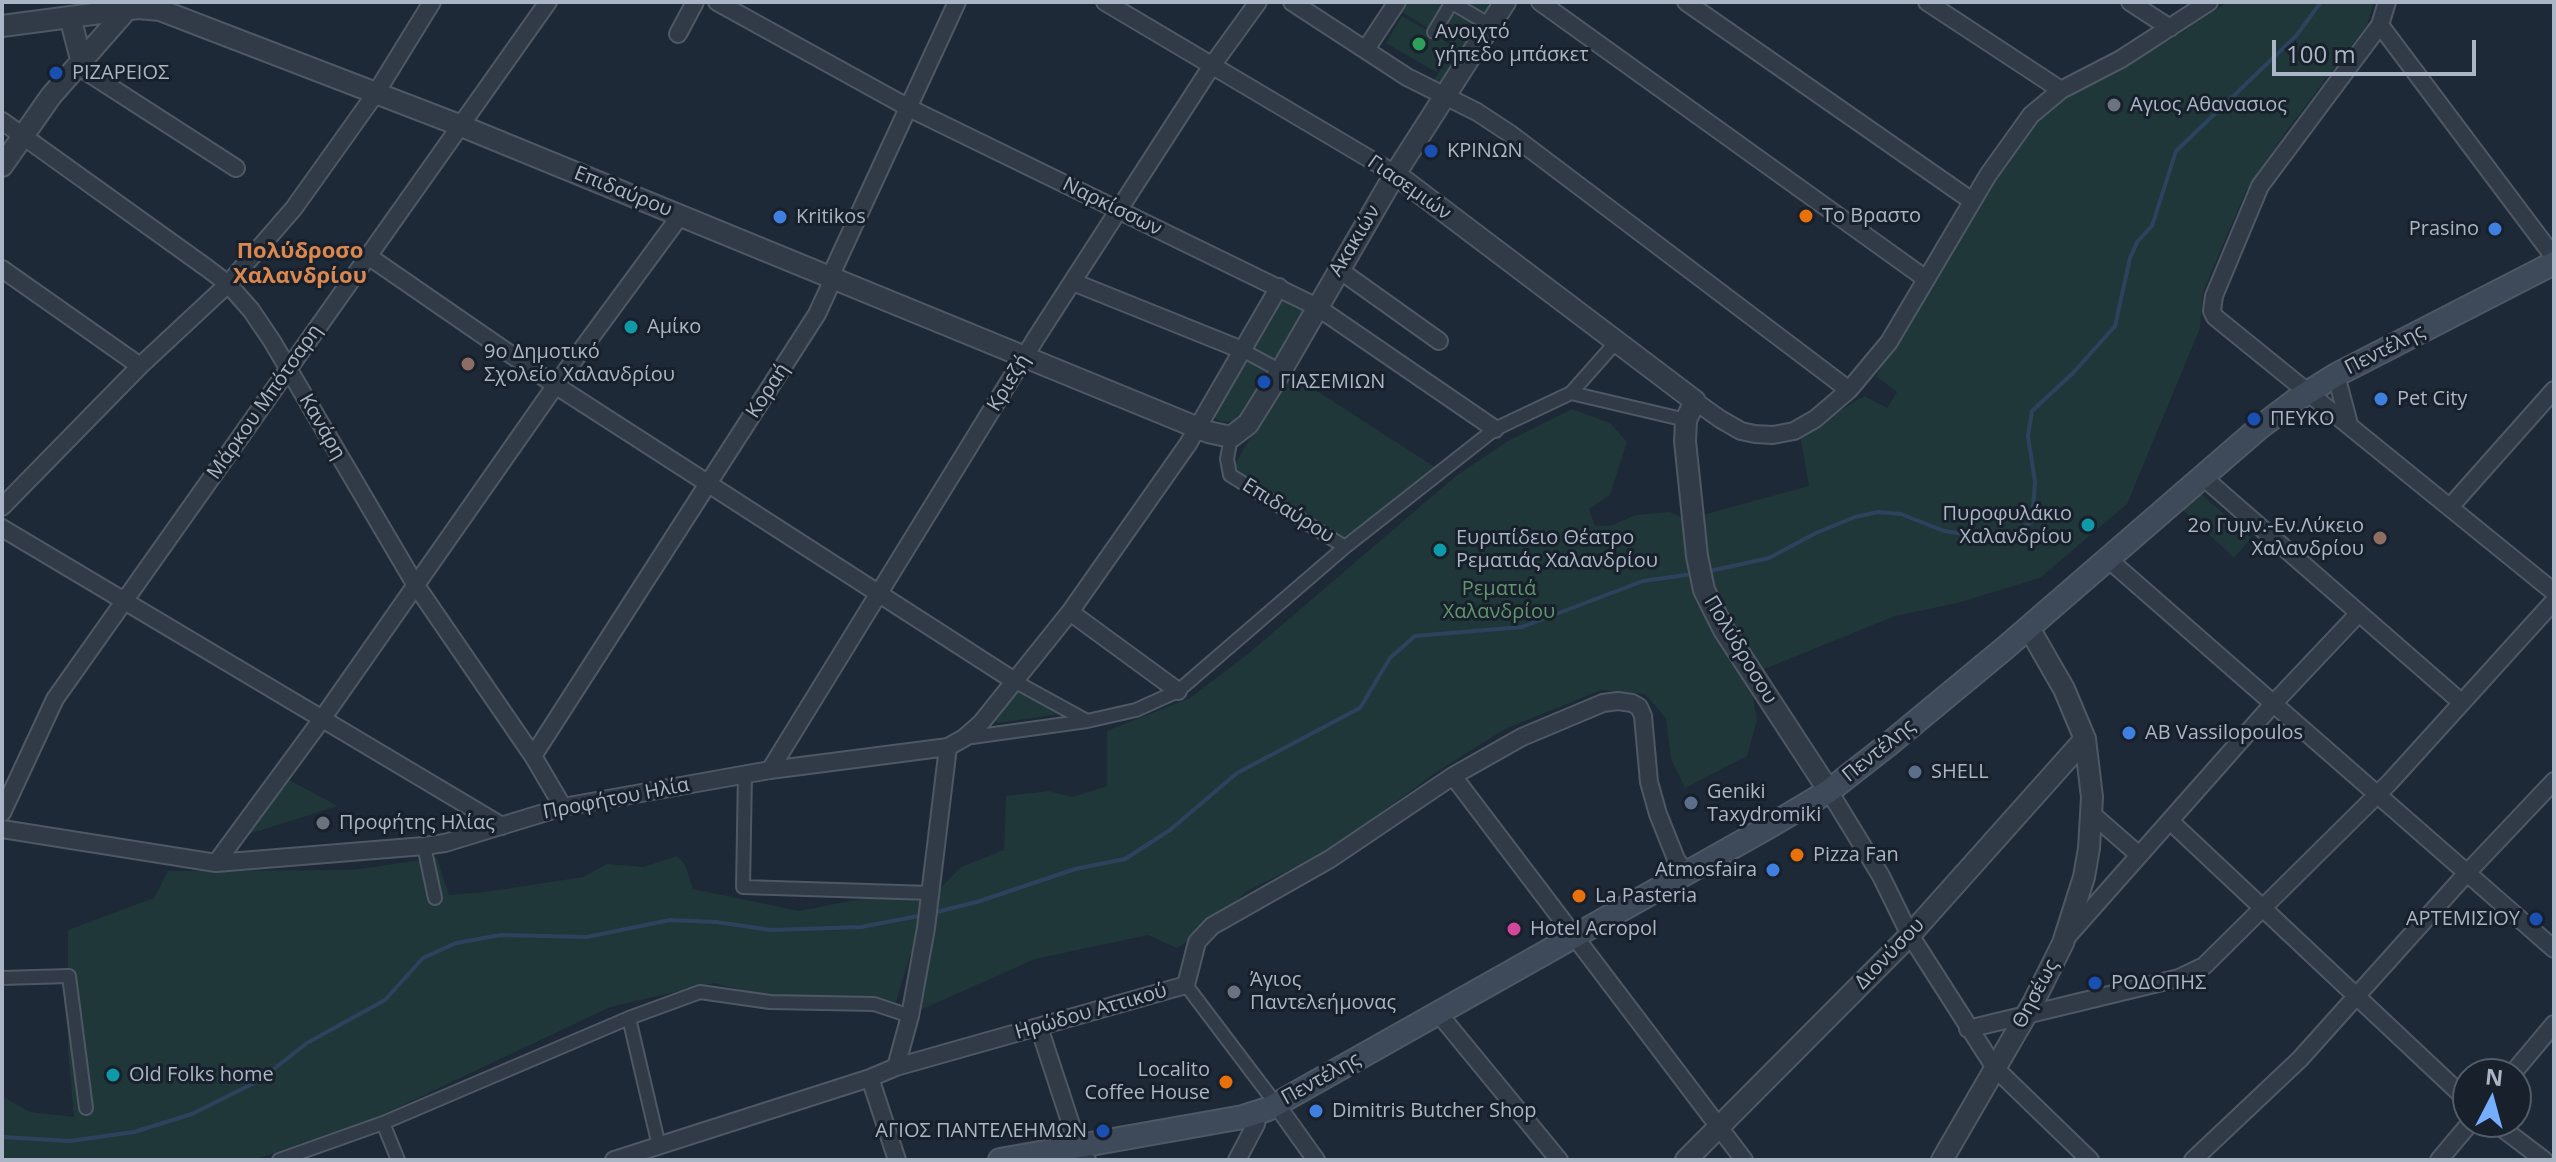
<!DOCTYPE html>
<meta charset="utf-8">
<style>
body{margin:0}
#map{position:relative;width:2556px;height:1162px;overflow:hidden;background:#1d2936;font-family:"Open Sans",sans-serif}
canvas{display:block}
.frame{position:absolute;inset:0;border:4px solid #aab5c5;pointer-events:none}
.north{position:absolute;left:2452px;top:1058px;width:80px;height:80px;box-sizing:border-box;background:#17202b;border:2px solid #525c69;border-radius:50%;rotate:6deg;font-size:22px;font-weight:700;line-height:32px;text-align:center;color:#aab5c5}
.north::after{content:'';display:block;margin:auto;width:28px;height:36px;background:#75aeff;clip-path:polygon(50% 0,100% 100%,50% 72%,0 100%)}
.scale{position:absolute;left:2272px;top:40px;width:204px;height:36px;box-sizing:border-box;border:4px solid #aab5c5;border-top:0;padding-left:10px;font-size:24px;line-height:28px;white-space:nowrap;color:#aab5c5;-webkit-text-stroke:6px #17202b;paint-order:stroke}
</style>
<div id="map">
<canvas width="2556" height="1162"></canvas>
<div class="frame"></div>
<div class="north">N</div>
<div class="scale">100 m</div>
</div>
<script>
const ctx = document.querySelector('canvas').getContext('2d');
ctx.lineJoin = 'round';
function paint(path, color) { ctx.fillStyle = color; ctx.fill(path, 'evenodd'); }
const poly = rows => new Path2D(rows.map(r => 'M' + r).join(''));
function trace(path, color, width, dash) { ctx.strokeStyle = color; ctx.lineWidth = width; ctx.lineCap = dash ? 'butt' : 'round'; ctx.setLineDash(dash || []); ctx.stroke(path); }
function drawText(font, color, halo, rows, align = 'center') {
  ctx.font = font + ' "Open Sans",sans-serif'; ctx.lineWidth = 6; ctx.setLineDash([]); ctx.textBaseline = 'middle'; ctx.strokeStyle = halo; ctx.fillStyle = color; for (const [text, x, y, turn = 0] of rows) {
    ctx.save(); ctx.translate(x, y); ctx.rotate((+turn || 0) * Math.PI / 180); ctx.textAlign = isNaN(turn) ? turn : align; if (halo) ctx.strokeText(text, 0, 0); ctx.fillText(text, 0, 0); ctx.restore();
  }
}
const green = poly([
 [1409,2,1492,2,1442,84,1434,80,1455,45,1402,12],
 [2228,2,2374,2,2367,25,2287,130,2245,193,2203,292,2200,328,2127,504,2040,578,1957,603,1895,616,1757,672,1714,595,1699,516,1809,486,1800,435,1864,396,1887,408,1897,392,1876,376,2027,126,2060,97,2169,41],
 [1402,16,1452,45,1436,72,1386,43],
 [1283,296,1310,311,1280,366,1249,349],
 [1245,356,1275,373,1243,418,1236,423,1220,421,1210,415],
 [1289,373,1438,469,1345,538,1338,536,1236,473,1235,464],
 [1572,409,1610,423,1627,442,1610,495,1589,509,1595,526,1610,526,1636,515,1670,512,1682,518,1696,598,1752,691,1757,720,1747,756,1685,788,1671,759,1666,718,1645,694,1601,690,1505,729,1438,771,1328,851,1247,891,1198,934,1177,948,1148,935,1035,959,918,1011,933,937,938,891,961,867,1004,850,1006,796,1048,791,1073,797,1107,786,1107,731,1190,698,1249,653,1456,476,1508,441],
 [2198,491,2251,538,2234,558,2180,507],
 [1017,688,1058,711,1059,714,998,723,995,720,996,714],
 [285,778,338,806,245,835],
 [677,856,685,865,693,889,799,911,876,896,919,901,919,927,894,1008,776,999,714,983,610,1007,382,1115,254,1160,2,1160,2,1096,30,1112,74,1117,68,1050,68,930,154,898,168,871,352,870,437,858,449,895,486,892,583,877,607,864,643,867]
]);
const stream = poly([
 [1705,572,1769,558,1816,533,1855,517,1878,512,1901,514,1944,531,1985,537,2012,535,2032,521,2035,482,2028,436,2032,411,2073,373,2115,326,2130,258,2137,242,2152,226,2176,151,2296,36,2321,2],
 [933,913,980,901,1075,869,1125,859,1170,830,1237,773,1360,708,1390,658,1415,636,1522,627,1643,581,1693,574],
 [2,1137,70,1141,134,1132,192,1114,260,1080,307,1043,385,1000,423,958,456,943,501,935,587,937,670,920,716,922,771,930,861,927,924,915]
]);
const pedestrian = poly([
 [1451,2,1490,25],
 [1434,32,1452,2],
 [1242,350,1281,371],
 [1571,393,1686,420],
 [1231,437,1227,459,1230,475,1345,547],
 [1016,682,1087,721],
 [965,738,1087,721,1136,710,1178,691,1345,547,1495,429,1571,393,1617,341],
 [745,774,743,887,931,893],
 [424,846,435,898],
 [2,978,69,976,86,1108],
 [1186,985,1276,1104],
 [629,1018,659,1146],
 [383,1123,398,1160],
 [279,1160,383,1123,629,1018,700,992,770,1002,874,1004,910,1016]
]);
const minor = poly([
 [717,2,909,108,1317,307,1495,429],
 [1105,2,1395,174],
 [1292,2,1407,77,1477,112,1509,133,1849,390],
 [1540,2,1926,279],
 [1686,2,1972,201],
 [1927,2,2061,90],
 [2130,2,2170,28],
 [2387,2,2380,25,2260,186,2214,296,2212,311,2215,317,2554,592],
 [2380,25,2554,257],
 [678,34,695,2],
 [1366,49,1397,2],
 [82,63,87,72,236,168],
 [2,121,207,268,228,284,251,310,272,341,415,584,533,756,563,807],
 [368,256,555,385,1016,682],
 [2,269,140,366],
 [1338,269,1439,341],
 [1073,282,1242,350],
 [2336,375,2349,424],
 [1695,401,1720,419,1741,431,1755,434,1773,435,1794,431,1815,419,1849,390,1889,342,1988,175,2031,115,2061,90,2121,59,2209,2],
 [2203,477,2461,702],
 [2,507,140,366,228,284,294,208,376,93,432,2],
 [2450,507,2554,390],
 [2,528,502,826],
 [2108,559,2554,949],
 [1070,612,1178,691],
 [533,756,817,314,829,288,830,277,957,2],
 [770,770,1036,338,1211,67,1258,2],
 [1453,776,1744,1160],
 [1829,791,1881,876,1910,935,1995,1068,2090,1160],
 [2,813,55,699,548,2],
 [2092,814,2139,855],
 [2170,821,2468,1101],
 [2,829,216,863,424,846,445,843,563,807,770,770,948,747,964,738,981,723,1070,612,1188,444,1279,287],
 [216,863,322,719,558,382,680,216],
 [2066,938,2273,704,2359,613],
 [1439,1014,1559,1160],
 [1039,1027,1078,1146,1087,1160],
 [1968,1029,2179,978,2204,966,2390,782,2554,601],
 [896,1067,910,1016,926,928,948,747],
 [2512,1074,2554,1024],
 [870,1078,897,1160],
 [1276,1104,1316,1160],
 [2494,1122,2544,1160],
 [614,1160,870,1078,896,1067,1186,985,1197,942,1212,926,1330,859,1453,776,1522,737,1603,703,1618,701,1632,703,1639,707,1643,716,1649,782,1658,814,1676,859,1686,874],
 [1237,1160,1256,1124,1258,1113],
 [2193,1160,2300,1059,2466,874,2554,781],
 [2439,1160,2471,1122]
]);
const tertiary = poly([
 [70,17,82,63],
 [2,26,138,8,160,10,459,125,1208,432,1231,437,1248,424,1281,371,1395,174,1505,2],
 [2,166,51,96,129,7],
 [1395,174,1695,401,1686,420,1685,441,1697,556,1704,590,1724,630,1829,791],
 [1686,1160,1910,935,2085,739],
 [1942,1160,2033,1003,2063,943,2084,877,2089,848,2092,797,2085,739,2064,689,2029,628]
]);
const secondary = poly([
 [1000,1160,1243,1117,1268,1109,1770,826,1829,791,1889,744,2005,648,2259,428,2296,400,2336,375,2554,263]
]);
const markers = [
 [1419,44,8,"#2e9e5b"],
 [56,73,8,"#1a4fb4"],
 [2114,105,8,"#6b7280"],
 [1431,151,8,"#1a4fb4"],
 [1806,216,8,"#e8710a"],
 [780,217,8,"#3f7fe0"],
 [2495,229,8,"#3f7fe0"],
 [631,327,8,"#0f9aa8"],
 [468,364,8,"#8d6e63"],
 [1264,382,8,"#1a4fb4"],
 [2381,399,8,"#3f7fe0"],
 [2254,419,8,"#1a4fb4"],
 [2088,525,8,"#0f9aa8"],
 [2380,538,8,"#8d6e63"],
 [1440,550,8,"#0f9aa8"],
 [2129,733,8,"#3f7fe0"],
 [1915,772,8,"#5c6f8a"],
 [1691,803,8,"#5c6f8a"],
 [323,823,8,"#6b7280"],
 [1797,855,8,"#e8710a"],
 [1773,870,8,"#3f7fe0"],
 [1579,896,8,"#e8710a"],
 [2536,919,8,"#1a4fb4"],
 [1514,929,8,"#d1479c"],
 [2095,983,8,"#1a4fb4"],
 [1234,992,8,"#6b7280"],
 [113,1075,8,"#0f9aa8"],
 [1226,1082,8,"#e8710a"],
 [1316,1111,8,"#3f7fe0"],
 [1103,1131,8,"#1a4fb4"]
];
const poiNames = [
 ["Ανοιχτό",1435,32],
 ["γήπεδο μπάσκετ",1435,55],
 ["ΡΙΖΑΡΕΙΟΣ",72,73],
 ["Αγιος Αθανασιος",2130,105],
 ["ΚΡΙΝΩΝ",1447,151],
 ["Το Βραστο",1822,216],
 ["Kritikos",796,217],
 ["Prasino",2479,229,"right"],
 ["Αμίκο",647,327],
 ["9ο Δημοτικό",484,352],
 ["Σχολείο Χαλανδρίου",484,375],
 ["ΓΙΑΣΕΜΙΩΝ",1280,382],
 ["Pet City",2397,399],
 ["ΠΕΥΚΟ",2270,419],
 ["Πυροφυλάκιο",2072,514,"right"],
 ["Χαλανδρίου",2072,537,"right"],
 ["2ο Γυμν.-Εν.Λύκειο",2364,526,"right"],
 ["Χαλανδρίου",2364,549,"right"],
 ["Ευριπίδειο Θέατρο",1456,538],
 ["Ρεματιάς Χαλανδρίου",1456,561],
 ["AB Vassilopoulos",2145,733],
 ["SHELL",1931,772],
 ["Geniki",1707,792],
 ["Taxydromiki",1707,815],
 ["Προφήτης Ηλίας",339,823],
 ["Pizza Fan",1813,855],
 ["Atmosfaira",1757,870,"right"],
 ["La Pasteria",1595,896],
 ["ΑΡΤΕΜΙΣΙΟΥ",2520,919,"right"],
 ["Hotel Acropol",1530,929],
 ["Άγιος",1250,980],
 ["Παντελεήμονας",1250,1003],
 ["ΡΟΔΟΠΗΣ",2111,983],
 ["Localito",1210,1070,"right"],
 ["Coffee House",1210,1093,"right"],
 ["Old Folks home",129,1075],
 ["Dimitris Butcher Shop",1332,1111],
 ["ΑΓΙΟΣ ΠΑΝΤΕΛΕΗΜΩΝ",1087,1131,"right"]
];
const streetNames = [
 ["Γιασεμιών",1409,188,35],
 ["Επιδαύρου",623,192,22],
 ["Ναρκίσσων",1112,207,26],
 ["Ακακιών",1355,241,-59],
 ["Πεντέλης",2385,350,-27],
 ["Κριεζή",1009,383,-59],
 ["Κοραή",768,391,-57],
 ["Μάρκου Μπότσαρη",265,402,-55],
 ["Κανάρη",322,427,60],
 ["Επιδαύρου",1288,511,32],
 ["Πολύδροσου",1740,650,59],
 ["Πεντέλης",1879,751,-39],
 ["Προφήτου Ηλία",616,799,-11],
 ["Διονύσου",1890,954,-46],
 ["Θησέως",2036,994,-62],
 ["Ηρώδου Αττικού",1091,1012,-16],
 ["Πεντέλης",1321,1079,-29]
];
const parkNames = [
 ["Ρεματιά",1499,589],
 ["Χαλανδρίου",1499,612]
];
const neighbourhoodNames = [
 ["Πολύδροσο",300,252],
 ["Χαλανδρίου",300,277]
];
paint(green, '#203739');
trace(stream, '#2d435d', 4);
trace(pedestrian, '#4e5865', 16);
trace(minor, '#4e5865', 20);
trace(tertiary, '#4e5865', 24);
trace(secondary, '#4e5865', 26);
trace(pedestrian, '#313b47', 12);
trace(minor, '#313b47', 16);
trace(tertiary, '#313b47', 20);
trace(secondary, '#3e4a5a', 22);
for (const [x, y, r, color] of markers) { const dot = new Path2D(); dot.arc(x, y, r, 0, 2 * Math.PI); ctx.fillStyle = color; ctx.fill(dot); trace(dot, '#17202b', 3); }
drawText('20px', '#aab5c5', '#17202b', poiNames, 'left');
drawText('20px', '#aab5c5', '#17202b', streetNames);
drawText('20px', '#61966c', '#17202b', parkNames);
drawText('bold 22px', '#da8850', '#17202b', neighbourhoodNames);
</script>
